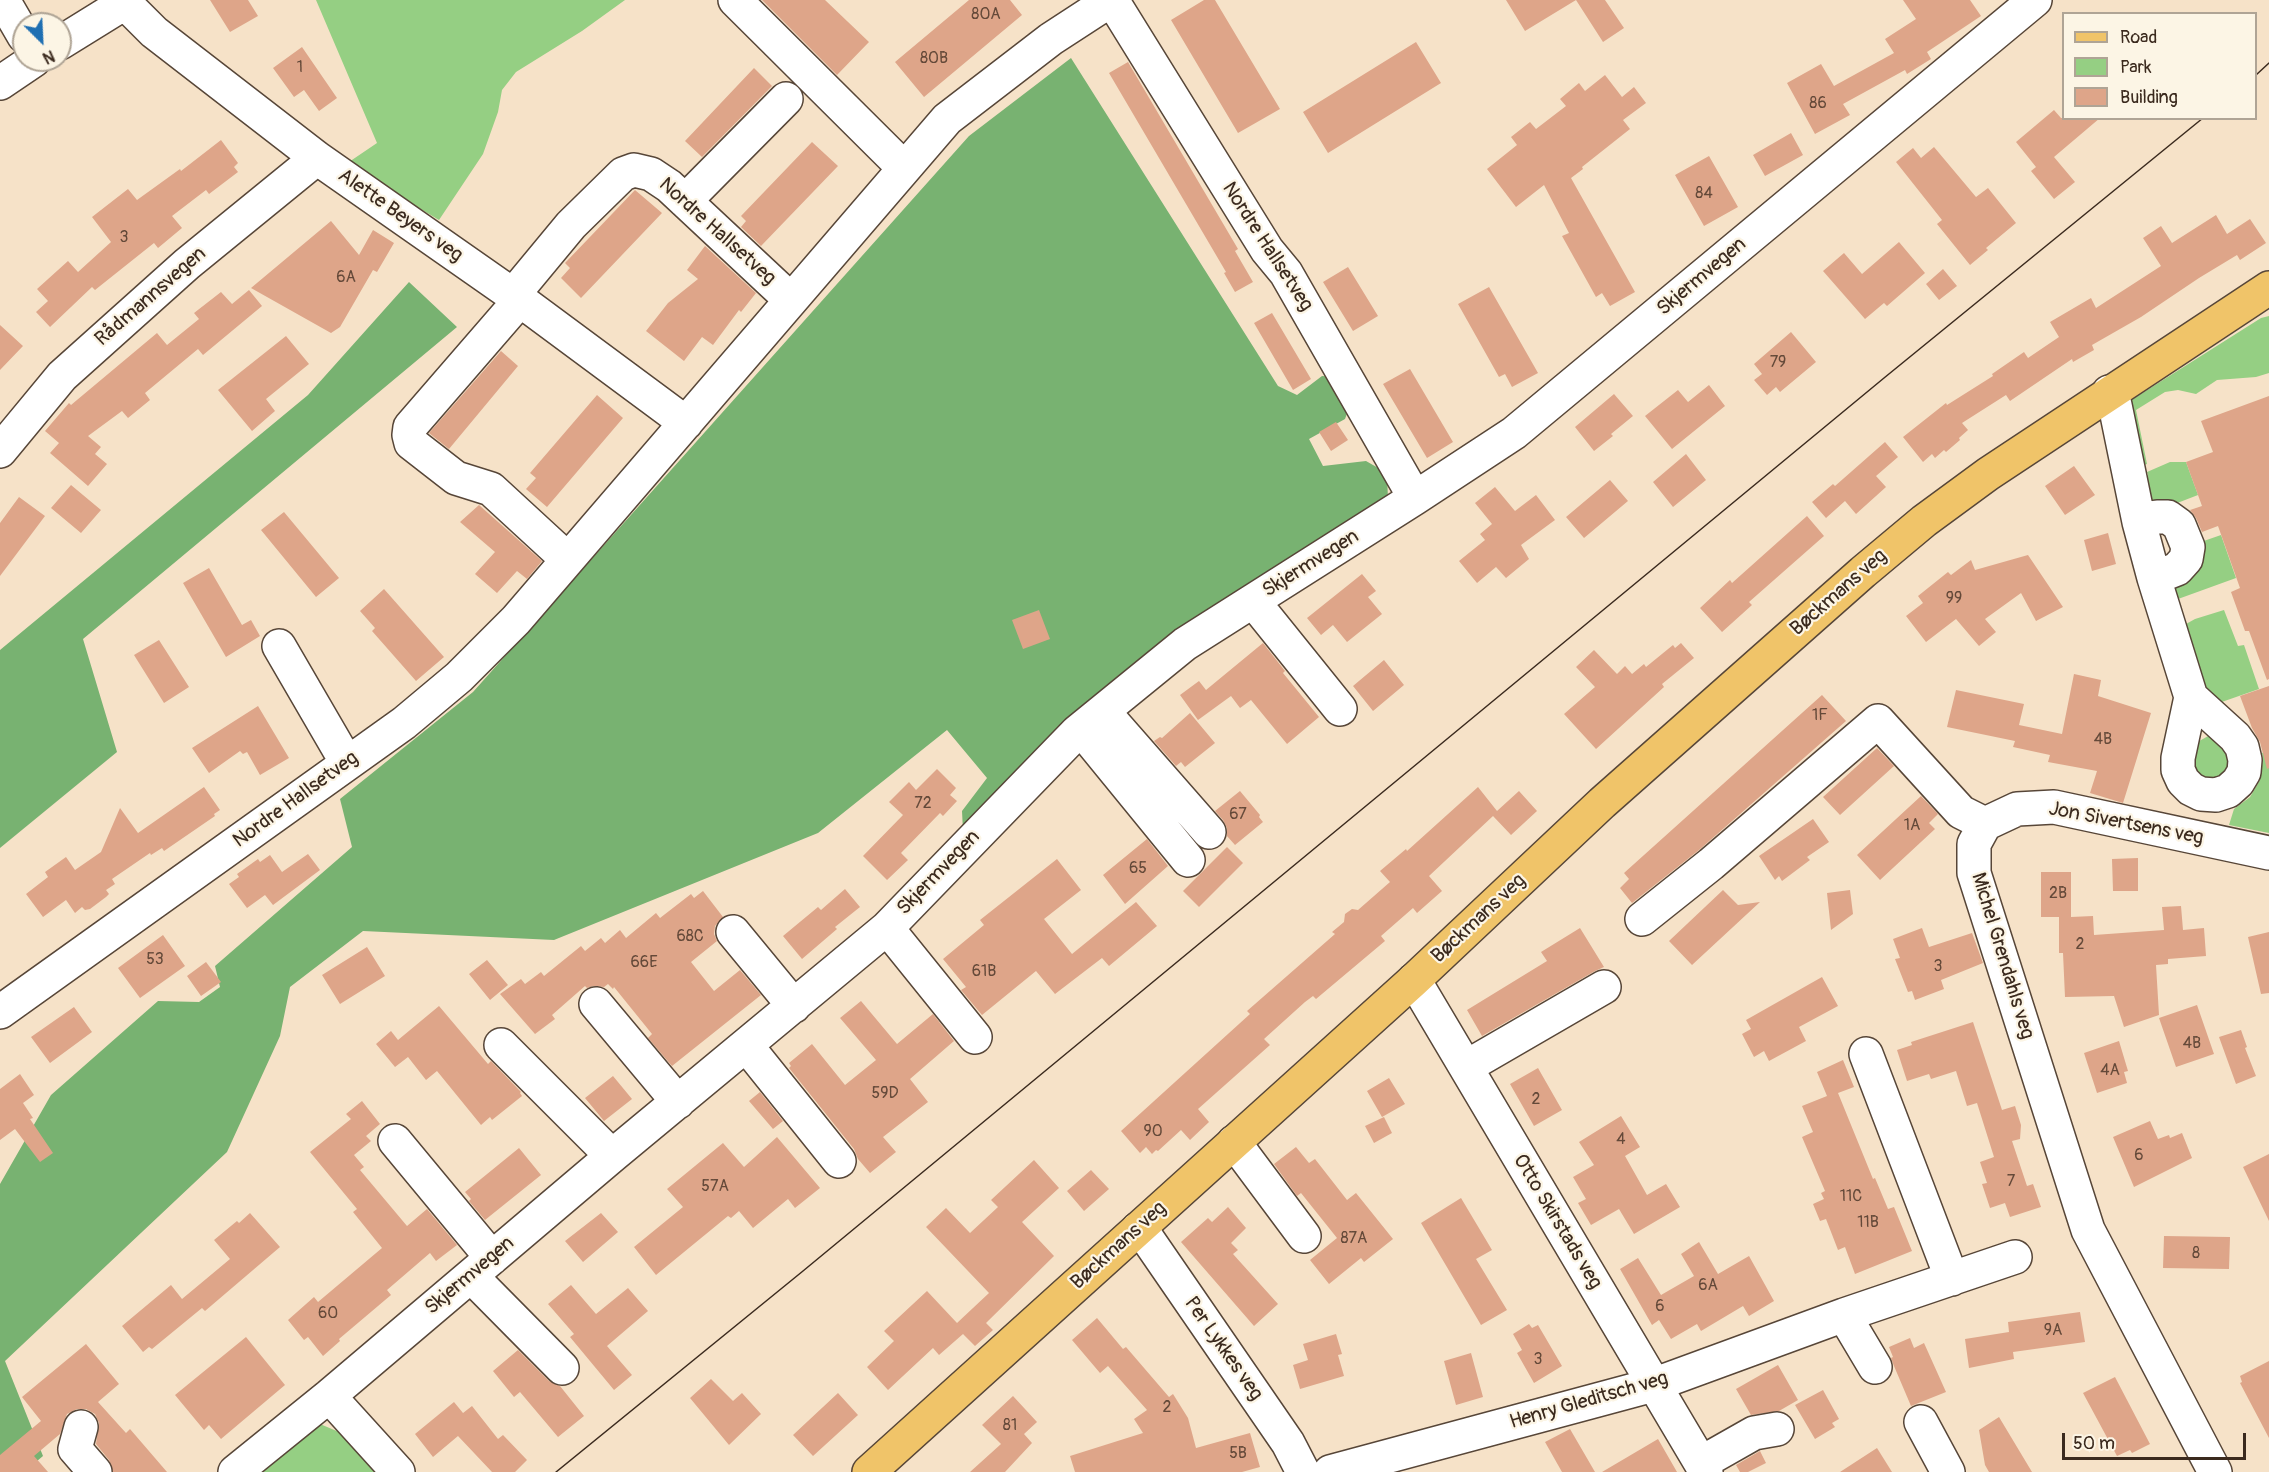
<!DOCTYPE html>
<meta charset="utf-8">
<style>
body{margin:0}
#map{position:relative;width:2269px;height:1472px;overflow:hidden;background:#f6e2c8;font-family:Pangolin,sans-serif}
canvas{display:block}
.legend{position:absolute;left:2062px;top:12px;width:195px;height:108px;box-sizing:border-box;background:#fcf5e5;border:2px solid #afa495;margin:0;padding:8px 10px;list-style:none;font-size:18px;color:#3b2a1e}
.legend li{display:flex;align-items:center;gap:12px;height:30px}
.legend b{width:30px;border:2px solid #afa495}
.north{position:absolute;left:12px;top:12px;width:60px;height:60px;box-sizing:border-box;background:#fcf5e5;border:2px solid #afa495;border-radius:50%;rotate:156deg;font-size:16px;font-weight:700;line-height:24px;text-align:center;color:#3b2a1e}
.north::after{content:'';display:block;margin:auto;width:21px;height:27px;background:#1f6fb2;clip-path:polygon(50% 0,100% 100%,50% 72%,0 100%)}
.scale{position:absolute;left:2062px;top:1433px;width:184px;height:27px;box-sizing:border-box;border:3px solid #3b2a1e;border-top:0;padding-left:8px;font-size:18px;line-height:21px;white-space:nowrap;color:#3b2a1e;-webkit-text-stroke:4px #fcf5e5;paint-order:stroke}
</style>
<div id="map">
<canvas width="2269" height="1472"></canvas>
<ul class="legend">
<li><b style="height:8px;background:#f0c469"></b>Road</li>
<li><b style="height:16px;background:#95cf83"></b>Park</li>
<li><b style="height:16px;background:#dea589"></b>Building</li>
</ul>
<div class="north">N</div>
<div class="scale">50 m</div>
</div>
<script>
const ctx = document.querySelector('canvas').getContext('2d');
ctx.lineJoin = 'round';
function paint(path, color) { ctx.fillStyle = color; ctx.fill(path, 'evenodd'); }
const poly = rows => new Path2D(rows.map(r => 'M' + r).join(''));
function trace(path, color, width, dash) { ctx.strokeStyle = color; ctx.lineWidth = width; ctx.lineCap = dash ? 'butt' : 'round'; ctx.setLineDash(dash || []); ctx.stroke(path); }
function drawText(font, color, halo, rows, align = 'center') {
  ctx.font = font + ' Pangolin,sans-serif'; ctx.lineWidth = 4.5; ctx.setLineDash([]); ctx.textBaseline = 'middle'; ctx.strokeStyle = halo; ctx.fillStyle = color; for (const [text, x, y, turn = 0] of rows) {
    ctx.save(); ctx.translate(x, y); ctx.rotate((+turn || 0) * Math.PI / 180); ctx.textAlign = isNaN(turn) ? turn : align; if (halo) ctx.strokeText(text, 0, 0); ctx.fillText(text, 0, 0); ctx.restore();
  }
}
const green = poly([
 [316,0,625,0,582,31,516,72,502,90,498,112,483,154,439,220,346,164,377,143],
 [2269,316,2269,373,2256,377,2217,380,2196,394,2178,390,2165,392,2136,410,2147,464,2134,468,2127,407,2133,399,2261,318],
 [2170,462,2186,462,2198,495,2154,512,2136,481,2148,475,2147,472],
 [2221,535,2236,578,2167,603,2169,589,2198,543],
 [2224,610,2238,646,2244,645,2259,689,2216,704,2211,703,2177,629,2195,619],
 [2210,735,2235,749,2223,783,2196,778,2190,752,2194,744],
 [2269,751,2269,833,2229,825,2234,809,2250,797,2260,780,2263,759,2262,753],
 [320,1424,339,1432,377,1472,252,1472]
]);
const forest = poly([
 [1071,58,1278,386,1297,395,1322,376,1335,377,1349,408,1345,419,1309,439,1323,466,1366,461,1387,473,1388,500,963,831,962,811,987,778,947,730,818,833,554,940,363,931,290,987,280,1036,227,1152,5,1361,43,1456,24,1472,0,1472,0,1184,51,1095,158,1001,199,1002,220,987,215,966,352,847,340,799,473,692,969,136],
 [409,282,457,327,83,639,117,752,0,848,0,650,308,395]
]);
const building = poly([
 [210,0,248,0,258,16,230,32],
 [762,0,825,0,869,42,837,75],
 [969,0,1010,0,1022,15,924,97,895,62],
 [1204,0,1215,0,1280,109,1238,133,1171,20],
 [1506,0,1576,0,1525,31],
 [1576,0,1605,0,1624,28,1603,42],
 [1903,0,1970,0,1981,16,1927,52,1931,59,1907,74,1905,70,1843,104,1850,115,1815,134,1787,83,1821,64,1834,86,1894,53,1885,39,1916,19],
 [1416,42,1441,83,1328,153,1303,112],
 [302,47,337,98,319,111,304,90,294,97,273,68],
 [1128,62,1238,249,1235,251,1253,282,1235,292,1224,273,1226,272,1109,73],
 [754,68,772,86,702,157,685,141],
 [1605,75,1622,97,1634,87,1646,103,1623,120,1630,129,1582,167,1583,169,1571,178,1635,292,1610,306,1602,293,1596,297,1562,236,1569,233,1544,185,1516,207,1487,169,1517,145,1511,137,1530,122,1536,129,1566,106,1560,99,1579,83,1585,91],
 [2054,110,2061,118,2100,118,2054,157,2075,182,2054,199,2031,171,2036,167,2016,142],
 [1791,133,1803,155,1765,176,1753,155],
 [221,140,238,163,234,167,238,172,209,194,206,190,172,216,182,228,158,248,154,243,95,290,92,287,50,327,36,312,48,301,37,289,68,261,78,272,111,242,92,217,128,189,137,200,180,169,181,171],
 [812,142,838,166,761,246,741,227,746,221,741,216],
 [1934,147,1976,197,1988,188,2016,223,1986,248,1988,250,1970,265,1937,224,1942,220,1896,162,1913,148,1921,158],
 [1709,156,1738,207,1704,226,1675,175],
 [635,190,662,213,581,298,561,278,570,268,565,263],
 [2216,215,2227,234,2250,219,2266,243,2240,260,2237,255,2199,278,2141,317,2092,345,2094,350,2073,362,2072,359,2010,401,2006,395,1962,423,1968,430,1959,438,1960,440,1946,452,1944,450,1935,458,1932,454,1923,462,1903,437,1946,403,1947,405,1993,376,1992,374,2024,352,2028,358,2059,337,2050,322,2091,298,2096,308,2161,266,2143,238,2161,226,2172,243],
 [331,221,359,255,373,230,394,243,377,272,373,270,340,327,331,333,251,288],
 [1899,242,1925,273,1887,306,1884,303,1865,319,1823,271,1844,253,1862,274],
 [705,246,756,293,741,312,739,310,713,345,702,337,684,361,646,331,668,303,698,279,687,270],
 [1348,267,1378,316,1353,331,1323,282],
 [1943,269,1957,286,1939,300,1926,284],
 [1489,287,1538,373,1512,387,1505,374,1499,377,1458,304],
 [249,290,262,306,203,355,198,349,145,393,150,400,128,418,122,411,88,436,101,447,95,454,107,464,88,486,50,453,59,443,45,431,69,403,71,405,157,333,167,345,199,319,194,313,221,292,232,304],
 [1272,313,1311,379,1293,390,1254,323],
 [0,325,23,346,0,370],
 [1791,332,1816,362,1780,392,1776,387,1767,395,1754,380,1762,374,1754,364],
 [286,336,309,364,266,399,275,411,252,431,218,390],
 [501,351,518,366,449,449,429,433],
 [1410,369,1453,442,1427,458,1383,384],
 [1709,385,1725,406,1672,449,1645,416,1678,390,1688,402],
 [1614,394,1633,416,1611,434,1613,436,1594,451,1575,427],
 [597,395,623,418,547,507,526,489,536,478,530,473],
 [2269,396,2269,679,2267,680,2249,631,2245,631,2231,592,2240,588,2218,526,2202,532,2196,518,2190,510,2202,506,2186,462,2213,452,2201,421],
 [1336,422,1348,440,1331,451,1319,432],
 [1885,442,1898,457,1876,476,1886,487,1856,514,1845,501,1826,518,1812,502,1833,484,1835,486],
 [1686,454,1706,480,1673,507,1653,482],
 [2074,466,2095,495,2065,515,2045,486],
 [1610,480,1628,501,1584,538,1566,517],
 [71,485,101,510,81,533,51,508],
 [1495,487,1515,511,1536,495,1555,520,1521,545,1529,559,1506,578,1496,567,1477,583,1459,561,1485,540,1480,534,1492,524,1475,503],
 [19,497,45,516,0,576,0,523],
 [479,505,542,561,527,579,517,571,497,593,475,574,495,552,460,522],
 [284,512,339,578,316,597,261,530],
 [1807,516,1824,536,1749,602,1752,605,1722,632,1700,608,1730,580,1732,583],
 [2108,533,2116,564,2092,571,2084,540],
 [2028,555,2063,607,2036,621,2021,593,1985,619,1996,632,1979,646,1956,619,1926,642,1906,616,1923,603,1918,596,1948,572,1951,575,1971,560,1975,570],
 [209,568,242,625,251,620,260,636,226,657,183,583],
 [1362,574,1376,591,1368,597,1382,614,1347,642,1333,625,1321,635,1307,618],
 [384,589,444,657,416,681,372,631,375,628,360,611],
 [1039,610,1050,639,1023,649,1012,620],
 [159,640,189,687,164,703,134,655],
 [1263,643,1285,671,1283,673,1319,717,1287,744,1251,700,1240,708,1231,696,1198,720,1180,695,1199,681,1206,690],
 [1681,643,1694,658,1662,684,1664,687,1596,749,1564,714,1595,687,1576,667,1594,650,1617,674,1625,666,1632,674,1644,664,1646,667,1673,645,1675,648],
 [1384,660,1404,685,1373,711,1353,686],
 [2074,674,2101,680,2098,696,2151,713,2123,803,2090,793,2097,771,2048,762,2050,755,2013,747,2015,741,1947,727,1956,690,2024,704,2019,725,2062,734],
 [2269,686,2269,768,2267,769,2260,742,2252,728,2240,696],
 [1822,695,1846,721,1699,850,1632,903,1620,888,1629,879,1624,873],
 [258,706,289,758,260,775,247,752,243,754,240,751,209,773,192,748],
 [1190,713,1215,743,1185,767,1181,762,1176,766,1154,741,1160,737,1162,738],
 [1877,748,1894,766,1840,815,1823,797],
 [937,769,956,788,950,795,957,801,943,816,940,813,901,853,908,860,887,880,863,856,903,815,889,802,909,782,916,790],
 [204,787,220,810,214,814,215,816,164,851,162,848,151,855,150,853,112,879,115,884,106,890,109,894,106,897,90,909,85,910,82,907,75,913,66,900,43,917,26,894,48,877,45,872,66,857,75,870,101,852,120,808,138,833],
 [1478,787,1497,811,1519,791,1537,811,1511,835,1493,816,1429,876,1442,891,1417,913,1413,908,1381,936,1385,941,1316,999,1313,996,1305,1002,1264,1039,1270,1045,1198,1109,1209,1122,1190,1140,1181,1130,1158,1151,1156,1150,1152,1154,1146,1147,1140,1153,1121,1131,1250,1014,1247,1011,1335,934,1332,932,1344,922,1345,914,1352,909,1358,910,1390,882,1380,871,1406,849,1407,851],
 [1240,791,1260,815,1259,817,1263,822,1235,845,1227,836,1227,828,1223,820,1215,811],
 [1921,796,1938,814,1929,823,1935,829,1880,880,1857,855],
 [1813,819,1829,842,1807,857,1810,860,1782,881,1779,876,1775,880,1759,856],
 [1147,839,1168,866,1125,904,1103,875],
 [1227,847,1243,863,1199,907,1183,891],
 [308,854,320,870,273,905,265,895,247,908,229,884,239,877,237,874,258,859,260,862,270,855,282,872],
 [2138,858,2138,891,2113,891,2112,859],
 [1057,859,1081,890,1044,919,1072,954,1136,902,1157,926,1109,966,1102,958,1055,994,1036,971,982,1015,961,990,966,987,943,959,984,925,980,920],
 [2041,872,2071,872,2071,917,2093,916,2094,935,2164,930,2162,907,2181,906,2183,930,2204,928,2206,956,2168,959,2168,964,2156,965,2159,1015,2124,1027,2114,996,2065,997,2063,953,2059,953,2059,917,2064,917,2041,917],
 [845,889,860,907,835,927,837,929,802,959,783,936,818,907,821,910],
 [1723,890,1738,905,1760,902,1692,965,1669,941],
 [1850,890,1853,914,1831,930,1827,893],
 [703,891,723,917,715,926,714,934,717,941,691,962,714,991,740,970,761,995,672,1066,648,1038,652,1034,614,987,613,989,608,984,604,987,593,986,587,988,585,986,552,1015,555,1019,535,1034,500,994,521,979,525,984,541,972,544,976,581,946,585,951,601,938,605,943,620,930,626,938,656,913,660,918,691,894,694,898],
 [1580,928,1604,967,1595,971,1482,1036,1467,1010,1547,961,1541,952],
 [1922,928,1929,947,1972,933,1983,963,1941,980,1944,989,1915,1000,1912,991,1908,992,1895,959,1900,958,1893,939],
 [2269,932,2269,993,2261,994,2248,937],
 [163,935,185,966,140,998,118,968],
 [367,947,385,976,340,1004,322,975],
 [487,960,508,985,490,1000,469,974],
 [206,962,221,982,201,996,187,976],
 [1822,977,1838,1006,1799,1027,1806,1041,1769,1061,1764,1051,1754,1057,1742,1034,1751,1029,1746,1020],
 [861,1001,897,1044,933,1014,954,1041,910,1079,928,1102,883,1137,896,1152,870,1173,858,1159,854,1149,789,1068,791,1066,789,1063,812,1044,845,1085,876,1060,840,1018],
 [2197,1005,2214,1054,2176,1067,2159,1018],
 [439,1006,488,1064,491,1061,521,1092,520,1093,522,1096,492,1120,490,1117,481,1125,437,1071,426,1080,408,1057,395,1067,376,1044,391,1031,398,1040],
 [74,1007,92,1032,50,1063,31,1037],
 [1973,1022,2002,1110,2015,1106,2021,1125,2020,1139,2012,1141,2027,1186,2033,1184,2041,1207,2010,1217,2005,1203,1990,1208,1982,1184,1987,1183,1980,1162,1994,1157,1977,1103,1967,1106,1956,1071,1931,1079,1929,1074,1907,1081,1897,1050,1912,1045,1911,1042],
 [2241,1030,2247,1047,2245,1048,2256,1076,2236,1084,2219,1037],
 [2119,1041,2128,1071,2124,1072,2127,1083,2097,1093,2084,1053],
 [1843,1060,1854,1087,1838,1093,1873,1179,1875,1178,1888,1209,1894,1207,1912,1251,1855,1274,1845,1247,1838,1250,1826,1219,1820,1221,1813,1204,1824,1199,1821,1193,1825,1191,1802,1137,1813,1132,1802,1106,1827,1096,1817,1072],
 [1538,1068,1562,1110,1534,1126,1510,1084],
 [20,1074,34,1095,23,1103,33,1118,30,1119,53,1153,40,1162,15,1129,0,1140,0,1089],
 [613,1076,632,1099,604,1121,585,1098],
 [1389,1078,1405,1104,1382,1117,1367,1091],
 [760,1092,783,1121,773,1129,749,1101],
 [362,1101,380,1124,366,1136,371,1141,354,1155,364,1167,360,1170,407,1226,427,1209,457,1245,436,1261,430,1253,387,1290,391,1295,339,1339,340,1341,323,1356,308,1337,304,1340,288,1320,314,1297,318,1302,382,1248,353,1212,357,1209,310,1152,351,1119,346,1114],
 [1621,1116,1640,1147,1625,1156,1647,1195,1666,1184,1680,1207,1634,1234,1619,1209,1591,1225,1578,1203,1586,1199,1573,1177,1594,1165,1579,1142],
 [1384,1117,1392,1133,1374,1143,1365,1126],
 [2150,1121,2158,1139,2169,1135,2170,1138,2182,1133,2192,1158,2134,1187,2113,1137],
 [777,1137,820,1188,795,1208,788,1199,753,1228,739,1211,731,1218,728,1216,656,1275,634,1247,683,1207,667,1189,723,1143,744,1167],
 [1296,1147,1309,1163,1315,1159,1347,1200,1356,1193,1393,1239,1364,1262,1361,1258,1329,1284,1310,1260,1337,1238,1301,1193,1297,1196,1274,1164],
 [519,1148,541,1175,485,1220,469,1201,471,1199,465,1192],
 [2269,1154,2269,1221,2243,1167],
 [1034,1160,1059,1188,1022,1222,1054,1256,986,1323,993,1330,975,1346,963,1334,939,1355,933,1348,888,1390,867,1367,894,1341,884,1331,927,1291,957,1323,989,1293,926,1227,946,1208,970,1233,998,1207,991,1200],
 [1091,1170,1109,1189,1084,1211,1067,1191],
 [1461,1198,1492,1250,1476,1259,1507,1310,1481,1325,1421,1223],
 [1228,1207,1246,1228,1231,1243,1238,1250,1233,1254,1278,1304,1254,1326,1181,1242,1208,1218,1212,1222],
 [250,1213,280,1247,205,1311,202,1308,152,1349,149,1347,143,1352,122,1326,171,1285,182,1299,230,1259,214,1240,237,1221,239,1223],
 [601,1213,618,1232,583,1262,565,1241],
 [2164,1236,2230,1237,2229,1269,2163,1268],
 [1699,1242,1718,1274,1749,1256,1774,1301,1749,1316,1743,1306,1701,1331,1697,1324,1671,1339,1659,1320,1652,1325,1620,1269,1638,1258,1661,1295,1694,1276,1681,1254],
 [571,1285,596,1314,628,1288,648,1311,607,1346,632,1375,614,1390,570,1337,574,1334,548,1304],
 [2080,1312,2085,1342,2013,1352,2014,1359,1969,1368,1965,1339,2009,1332,2008,1322],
 [1097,1318,1123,1349,1126,1347,1169,1397,1173,1394,1188,1418,1196,1448,1250,1433,1260,1467,1242,1472,1075,1472,1070,1456,1143,1433,1134,1419,1147,1410,1108,1366,1100,1373,1072,1340],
 [1529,1324,1532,1328,1538,1325,1562,1366,1534,1383,1517,1353,1522,1350,1513,1334],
 [1336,1334,1342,1354,1338,1355,1344,1376,1300,1389,1293,1365,1308,1360,1303,1344],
 [246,1337,285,1385,221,1439,209,1425,204,1430,175,1395],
 [1910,1338,1914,1348,1924,1343,1946,1392,1911,1406,1894,1366,1891,1358,1893,1357,1889,1347],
 [86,1344,119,1384,98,1402,126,1433,130,1429,167,1472,113,1472,109,1460,96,1444,99,1423,95,1414,86,1409,77,1409,67,1414,60,1434,34,1456,48,1472,0,1472,0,1455,41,1421,22,1397],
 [518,1350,549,1381,560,1386,584,1416,558,1437,520,1392,514,1397,493,1371],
 [1471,1353,1483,1397,1456,1405,1444,1361],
 [2269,1361,2269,1438,2240,1383,2242,1382,2240,1376],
 [1778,1365,1798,1400,1779,1411,1751,1415,1736,1389],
 [2115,1377,2150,1444,2132,1453,2130,1450,2117,1456,2083,1393],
 [711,1379,733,1401,742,1393,761,1414,729,1445,690,1398],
 [1823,1390,1839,1419,1832,1423,1835,1427,1815,1439,1795,1405],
 [838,1393,858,1415,813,1456,793,1435],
 [1013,1396,1037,1422,1024,1434,1032,1443,1005,1472,970,1472,1001,1444,982,1425],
 [454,1402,463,1413,472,1406,498,1439,503,1435,527,1460,515,1472,492,1472,458,1436,433,1457,415,1434],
 [1999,1417,2032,1472,1989,1472,1985,1465,1979,1430],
 [1570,1429,1595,1472,1562,1472,1545,1442],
 [1658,1439,1677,1472,1602,1472],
 [1877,1448,1892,1472,1840,1472],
 [1760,1451,1766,1463,1748,1472,1740,1472,1736,1465]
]);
const minor = poly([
 [3,0,24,36],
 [122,0,154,32,317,158,520,300,686,423],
 [735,0,904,168],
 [1112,0,1267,250,1286,273,1415,498],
 [60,43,123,4],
 [0,83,34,60],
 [685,201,786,99],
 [513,295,571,225,623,174,634,170,651,174,669,186,791,300],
 [520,300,410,427,409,435,411,443,456,478,491,489,567,559],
 [2109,392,2115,405,2139,522,2154,578,2191,697,2235,737,2242,747,2245,760,2244,772,2238,782,2228,791,2216,795,2201,794,2191,789,2183,781,2178,770,2178,758,2191,697],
 [0,451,62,376,187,264,317,158],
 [2139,522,2157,517,2168,517,2179,525,2188,547,2186,559,2177,569,2154,578],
 [1253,601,1340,709],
 [279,646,347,763],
 [1103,711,1209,832],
 [1081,729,1188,860],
 [1985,824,1974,844,1974,873,2088,1230,2215,1472],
 [1985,824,2017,809,2054,807,2269,853],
 [1642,919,1711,864,1878,721,1961,812,1985,824],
 [887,928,975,1037],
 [733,932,794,1006],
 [1414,980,1706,1472],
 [596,1004,678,1102],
 [0,1012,404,723,459,677,516,620,947,119,1051,39,1111,0],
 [501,1045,612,1156],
 [746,1045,839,1161],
 [1866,1054,1952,1279],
 [1466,1067,1604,987],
 [395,1141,492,1258],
 [1234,1142,1304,1236],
 [1138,1229,1149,1241,1288,1443,1303,1472],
 [471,1276,562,1368],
 [1844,1315,1875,1367],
 [329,1396,398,1472],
 [1921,1422,1948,1472],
 [81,1427,75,1449,95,1472],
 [1701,1463,1754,1433,1777,1429],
 [235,1472,329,1396,612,1156,887,928,1077,732,1185,644,1415,498,1514,433,2035,0],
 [1330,1472,1653,1385,1844,1315,2015,1257]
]);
const major = poly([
 [869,1472,1414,980,1602,803,1863,572,1924,521,1988,474,2269,288]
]);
const tram = poly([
 [2256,75,2269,63],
 [556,1472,803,1271,1884,378,2203,118]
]);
const numberNames = [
 ["80A",986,15],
 ["80B",934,59],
 ["1",300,68],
 ["86",1818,104],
 ["84",1704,194],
 ["3",124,238],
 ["6A",346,278],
 ["79",1778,363],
 ["99",1954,599],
 ["1F",1820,716],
 ["4B",2103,740],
 ["72",923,804],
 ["67",1238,815],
 ["1A",1912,826],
 ["65",1138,869],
 ["2B",2058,894],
 ["68C",690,937],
 ["2",2080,945],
 ["53",155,960],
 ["66E",644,963],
 ["3",1938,967],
 ["61B",984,972],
 ["4B",2192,1044],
 ["4A",2110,1071],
 ["59D",885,1094],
 ["2",1536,1100],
 ["90",1153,1132],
 ["4",1621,1140],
 ["6",2139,1156],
 ["7",2011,1182],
 ["57A",715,1187],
 ["11C",1851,1197],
 ["11B",1868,1223],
 ["87A",1354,1239],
 ["8",2196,1254],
 ["6A",1708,1286],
 ["6",1660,1307],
 ["60",328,1314],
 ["9A",2053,1331],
 ["3",1538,1360],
 ["2",1167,1408],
 ["81",1010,1426],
 ["5B",1238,1454]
];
const streetNames = [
 ["Alette Beyers veg",400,216,35],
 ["Nordre Hallsetveg",717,232,42],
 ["Nordre Hallsetveg",1267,247,57],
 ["Skjermvegen",1702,277,-40],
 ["Rådmannsvegen",151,297,-41],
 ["Skjermvegen",1311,564,-32],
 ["Bøckmans veg",1839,593,-41],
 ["Nordre Hallsetveg",296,800,-36],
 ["Jon Sivertsens veg",2126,824,11],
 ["Skjermvegen",939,873,-46],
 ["Bøckmans veg",1479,919,-43],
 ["Michel Grendahls veg",2002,956,73],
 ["Otto Skirstads veg",1557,1222,59],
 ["Bøckmans veg",1119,1246,-42],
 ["Skjermvegen",470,1276,-40],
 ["Per Lykkes veg",1223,1349,55],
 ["Henry Gleditsch veg",1589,1401,-16]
];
paint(green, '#95cf83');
paint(forest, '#78b271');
paint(building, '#dea589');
trace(minor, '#574638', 36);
trace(major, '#574638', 36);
trace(minor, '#fff', 33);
trace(major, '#f0c469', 33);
trace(tram, '#3b2a1e', 1.5);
drawText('16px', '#644939', null, numberNames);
drawText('20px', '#3b2a1e', '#fcf5e5', streetNames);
</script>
